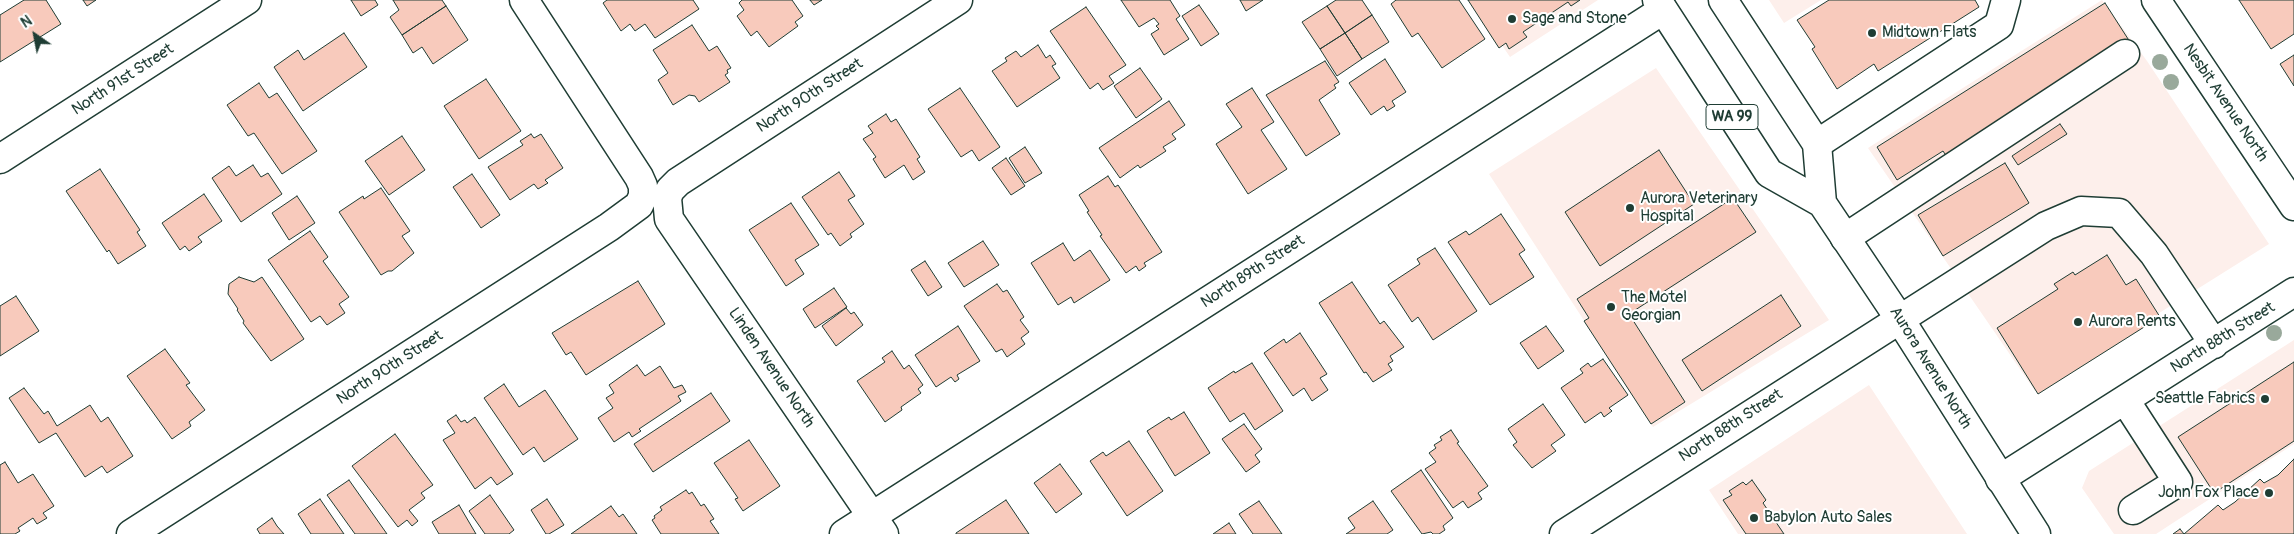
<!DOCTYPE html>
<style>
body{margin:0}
#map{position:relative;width:2294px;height:534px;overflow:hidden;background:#fff;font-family:Pangolin,sans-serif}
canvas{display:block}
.north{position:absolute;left:10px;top:10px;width:50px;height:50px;-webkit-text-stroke:4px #fff;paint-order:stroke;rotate:327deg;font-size:14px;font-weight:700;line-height:20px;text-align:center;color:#1f3d34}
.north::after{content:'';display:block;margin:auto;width:18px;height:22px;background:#1f3d34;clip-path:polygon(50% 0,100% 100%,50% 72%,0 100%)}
</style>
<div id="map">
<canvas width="2294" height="534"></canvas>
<div class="north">N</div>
</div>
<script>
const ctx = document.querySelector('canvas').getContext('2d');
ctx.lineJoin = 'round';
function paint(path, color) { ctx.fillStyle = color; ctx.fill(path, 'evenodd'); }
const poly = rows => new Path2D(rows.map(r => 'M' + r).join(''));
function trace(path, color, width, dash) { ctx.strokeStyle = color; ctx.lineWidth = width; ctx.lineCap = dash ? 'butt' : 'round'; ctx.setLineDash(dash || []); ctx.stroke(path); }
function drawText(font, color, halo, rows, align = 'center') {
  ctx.font = font + ' Pangolin,sans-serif'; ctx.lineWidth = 4; ctx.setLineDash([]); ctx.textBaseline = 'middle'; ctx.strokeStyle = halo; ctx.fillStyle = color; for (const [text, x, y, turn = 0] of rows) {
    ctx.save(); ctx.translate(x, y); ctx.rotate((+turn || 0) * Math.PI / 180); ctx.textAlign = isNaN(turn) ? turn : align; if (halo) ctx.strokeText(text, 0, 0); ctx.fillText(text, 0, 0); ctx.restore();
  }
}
const built = poly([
 [1471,0,1598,0,1510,57],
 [1769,0,1821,0,1784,23],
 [2102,0,2147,61,2269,244,2035,391,1868,148],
 [1656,68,1829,320,1653,427,1489,174],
 [2294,340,2294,444,2156,534,2114,534,2082,488,2089,471],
 [1869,385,1967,534,1738,534,1709,490]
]);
const building = poly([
 [24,0,46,0,61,24,0,62,0,15,24,0],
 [83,0,96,0,87,6,83,0],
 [351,0,375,0,378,5,361,16,351,0],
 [393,0,442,0,446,6,402,35,390,17,399,10,393,0],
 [607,0,693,0,699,9,655,38,645,24,635,31,630,24,621,31,603,3,607,0],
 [742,0,792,0,803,16,795,22,798,26,769,47,757,31,751,36,737,16,744,10,739,3,742,0],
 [810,0,822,0,814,5,810,0],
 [1121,0,1170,0,1180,16,1176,19,1189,39,1164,55,1151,34,1159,29,1156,26,1159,24,1154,18,1139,27,1121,0],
 [1240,0,1263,0,1246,11,1240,0],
 [1336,0,1362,0,1372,15,1345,33,1327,6,1336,0],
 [1396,0,1459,0,1485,39,1442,68,1418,33,1412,37,1391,4,1396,0],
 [1468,0,1580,0,1571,6,1568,2,1523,32,1527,37,1509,49,1506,43,1499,48,1468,0],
 [1829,0,1975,0,1979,7,1878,71,1874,64,1837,89,1812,49,1815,47,1797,20,1829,0],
 [2239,0,2294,0,2294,34,2271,49,2239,0],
 [2105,3,2130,42,1947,157,1943,151,1897,180,1877,147,2105,3],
 [1199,5,1219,34,1201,46,1182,16,1199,5],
 [446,6,468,40,433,64,422,47,413,53,402,35,446,6],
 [1327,6,1345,33,1320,49,1302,22,1327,6],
 [1086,7,1126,65,1109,76,1114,83,1103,90,1098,83,1090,89,1050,31,1086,7],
 [1372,15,1389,42,1362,59,1345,33,1372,15],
 [692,25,709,51,717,46,731,68,727,70,728,73,725,75,730,82,699,102,695,96,689,95,673,105,658,80,668,73,653,50,692,25],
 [344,33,367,67,303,111,274,67,298,50,304,60,344,33],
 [1345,33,1362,59,1337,76,1320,49,1345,33],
 [1038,45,1046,58,1050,55,1056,64,1052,66,1060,78,1017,107,992,71,1007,61,1005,58,1016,51,1021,57,1038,45],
 [2294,55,2294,86,2280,64,2294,55],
 [1385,59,1406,92,1392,101,1395,106,1387,111,1384,106,1371,115,1349,83,1385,59],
 [1325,61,1339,82,1334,85,1336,88,1319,100,1340,134,1306,156,1266,95,1325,61],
 [1140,68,1162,99,1136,118,1114,86,1140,68],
 [486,79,521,131,479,159,444,106,486,79],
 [259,83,269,98,277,93,317,151,282,174,254,133,248,136,227,105,259,83],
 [960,88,1000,147,979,161,972,150,961,157,928,109,960,88],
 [1252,88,1274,122,1261,130,1287,169,1248,194,1216,144,1242,127,1226,104,1252,88],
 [1169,101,1185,125,1172,134,1176,139,1163,147,1166,151,1140,168,1138,165,1120,178,1099,148,1169,101],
 [886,114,891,122,896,119,920,157,917,159,925,172,913,180,904,165,885,178,873,159,876,157,863,139,873,133,868,126,886,114],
 [2060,124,2067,134,2018,165,2012,156,2060,124],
 [531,134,534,138,541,134,563,168,545,180,548,183,538,189,534,184,510,200,488,167,523,145,520,141,531,134],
 [402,136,425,170,389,195,365,161,402,136],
 [1025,147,1042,173,1025,183,1009,158,1025,147],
 [1659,150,1694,204,1600,266,1565,212,1659,150],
 [1006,158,1025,186,1011,195,992,168,1006,158],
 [2005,163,2029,203,1943,256,1918,215,2005,163],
 [253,165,261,177,268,173,282,194,241,222,212,178,229,166,236,176,253,165],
 [100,169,140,230,137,232,146,246,118,264,109,250,107,252,66,191,100,169],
 [839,172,855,196,848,200,864,224,850,234,852,237,840,246,831,233,828,235,802,197,839,172],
 [472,174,500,215,481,228,453,187,472,174],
 [1108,176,1115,187,1118,185,1162,252,1144,263,1146,266,1139,271,1136,266,1126,273,1100,236,1102,235,1087,212,1089,211,1079,195,1108,176],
 [381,188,410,231,402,236,414,253,392,271,388,271,381,275,339,212,363,196,364,199,381,188],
 [204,194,222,221,198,237,202,242,189,251,185,246,180,250,162,223,204,194],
 [297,196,315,223,289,240,272,213,297,196],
 [1733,198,1756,232,1629,314,1685,402,1651,424,1584,321,1589,318,1577,299,1733,198],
 [791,203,819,245,795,260,804,274,786,286,749,230,791,203],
 [1501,214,1525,250,1519,254,1534,277,1490,305,1448,242,1466,231,1469,235,1501,214],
 [310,231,328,257,323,261,349,297,339,304,345,313,327,325,320,316,311,322,268,260,310,231],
 [983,241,999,265,964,287,948,263,983,241],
 [1063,243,1074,261,1090,250,1110,280,1074,303,1071,297,1058,305,1031,263,1063,243],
 [1435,248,1477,311,1433,340,1418,317,1412,322,1388,285,1420,264,1417,259,1435,248],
 [2107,255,2126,285,2136,279,2160,317,2038,394,1997,328,2058,289,2054,284,2073,272,2075,275,2107,255],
 [925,261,942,287,928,296,911,270,925,261],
 [239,277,254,282,262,277,304,339,271,361,243,323,244,321,237,310,238,309,228,294,229,284,239,277],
 [638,281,665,324,586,375,571,352,566,355,552,333,638,281],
 [1352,282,1380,324,1384,321,1404,347,1390,356,1393,361,1388,364,1392,370,1373,382,1366,372,1364,373,1319,303,1352,282],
 [997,284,1003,292,1007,290,1024,317,1020,320,1029,332,1021,338,1025,344,1007,357,1002,349,996,352,964,306,997,284],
 [834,288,847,307,815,328,803,309,834,288],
 [1781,295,1801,326,1702,391,1682,360,1781,295],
 [16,296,39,331,0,356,0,306,16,296],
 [846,308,851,314,854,312,863,325,836,346,822,326,846,308],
 [958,326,980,361,957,375,959,379,955,382,951,377,936,387,915,355,958,326],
 [1546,326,1564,351,1538,369,1520,343,1546,326],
 [1300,333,1327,374,1320,378,1328,390,1312,401,1304,388,1293,396,1264,353,1284,339,1286,343,1300,333],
 [165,349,190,383,186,385,205,410,189,422,191,426,172,439,127,376,165,349],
 [892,351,904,369,909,365,923,385,918,389,921,393,901,407,902,410,885,422,857,381,885,362,882,358,892,351],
 [1603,359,1628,395,1609,408,1612,411,1604,417,1601,412,1585,423,1561,388,1583,373,1580,369,1588,363,1591,367,1603,359],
 [2294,362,2294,441,2214,493,2178,437,2294,362],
 [1252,363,1283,411,1255,430,1244,413,1230,422,1208,388,1234,371,1235,373,1252,363],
 [637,365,645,376,660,366,674,388,682,385,686,392,678,396,681,401,639,429,641,431,632,437,629,432,614,442,598,418,613,408,606,398,614,393,609,385,637,365],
 [504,384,519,407,545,390,578,439,544,462,534,447,523,455,484,398,504,384],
 [24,388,44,414,48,411,57,426,90,405,101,422,108,417,133,456,107,473,102,466,85,477,56,433,39,443,9,398,24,388],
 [711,393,730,421,653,472,634,444,711,393],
 [1543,404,1565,435,1551,445,1556,451,1532,468,1513,445,1517,442,1508,429,1543,404],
 [1184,412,1210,453,1175,476,1147,431,1169,417,1171,420,1184,412],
 [456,415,461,422,465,420,467,423,475,417,513,474,497,485,491,477,475,489,443,440,455,433,447,421,456,415],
 [1244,424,1262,449,1255,455,1260,462,1246,472,1222,439,1244,424],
 [1451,430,1459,442,1457,443,1488,486,1478,493,1482,499,1468,508,1463,501,1453,508,1425,469,1436,462,1429,453,1436,448,1434,445,1442,440,1440,437,1451,430],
 [395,434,433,485,421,493,425,498,409,510,418,521,412,526,407,520,398,527,352,466,395,434],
 [749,440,780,486,743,511,735,499,738,498,714,463,749,440],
 [1129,441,1163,491,1127,516,1090,461,1103,452,1106,456,1129,441],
 [2294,459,2294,534,2184,534,2218,505,2223,510,2235,502,2260,479,2264,483,2278,475,2294,459],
 [5,462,18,483,33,474,54,506,43,513,47,518,37,524,33,518,18,528,20,531,15,534,0,534,0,465,5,462],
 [1060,464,1082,494,1056,513,1034,483,1060,464],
 [1421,470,1453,518,1443,526,1445,530,1439,534,1433,534,1431,532,1422,534,1391,491,1421,470],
 [349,480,387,534,355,534,327,495,349,480],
 [1752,480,1766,500,1763,503,1784,534,1746,534,1723,500,1732,495,1729,491,1743,482,1746,485,1752,480],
 [686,490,689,494,692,492,701,506,704,504,714,519,710,521,719,534,661,534,652,520,655,518,654,516,662,510,660,507,686,490],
 [490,495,514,530,509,534,485,534,469,511,490,495],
 [320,499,344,534,311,534,298,514,320,499],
 [547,499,564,525,549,534,546,534,531,510,547,499],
 [1006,500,1029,534,956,534,956,533,1006,500],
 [1259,501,1282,534,1253,534,1239,514,1259,501],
 [1373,501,1393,530,1387,534,1346,534,1355,528,1348,518,1373,501],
 [459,505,476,534,439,534,432,522,459,505],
 [611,506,619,517,623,514,637,534,571,534,611,506],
 [272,518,277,526,284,534,260,534,257,529,272,518],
 [1229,523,1236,534,1213,534,1229,523],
 [2180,529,2184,534,2173,534,2180,529]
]);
const minor = poly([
 [2156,0,2294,206],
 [1817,144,1999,25,2006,0],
 [0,159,247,0],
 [1845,238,2125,54],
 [2125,400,2178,482,2133,510],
 [2000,479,2294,292],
 [131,534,609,227,639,205,643,196,643,186,639,177,524,0],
 [844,534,1663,10],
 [884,534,669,219,667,198,670,190,678,182,958,0],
 [1564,534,2046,226,2081,211,2119,213,2154,254,2214,344]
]);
const highway = poly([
 [1657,0,1769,173,1822,203,1899,318,2036,534],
 [1723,0,1817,144,1822,203]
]);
const trees = [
 [2160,62],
 [2171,82],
 [2274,333]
];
const markers = [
 [1512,19,5,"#1f3d34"],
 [1872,33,5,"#1f3d34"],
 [1630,208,5,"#1f3d34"],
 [1611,307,5,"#1f3d34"],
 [2078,322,5,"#1f3d34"],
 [2265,399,5,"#1f3d34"],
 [2269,493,5,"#1f3d34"],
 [1754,518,5,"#1f3d34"]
];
const shields = [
 [1732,117,52]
];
const shieldNames = [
 ["WA 99",1732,117]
];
const poiNames = [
 ["Sage and Stone",1522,19],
 ["Midtown Flats",1882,33],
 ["Aurora Veterinary",1640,199],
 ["Hospital",1640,217],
 ["The Motel",1621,298],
 ["Georgian",1621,316],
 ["Aurora Rents",2088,322],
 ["Seattle Fabrics",2255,399,"right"],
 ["John Fox Place",2259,493,"right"],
 ["Babylon Auto Sales",1764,518]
];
const streetNames = [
 ["North 91st Street",123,80,-33],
 ["North 90th Street",810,96,-33],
 ["Nesbit Avenue North",2225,103,56],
 ["North 89th Street",1253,272,-33],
 ["North 88th Street",2223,338,-32],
 ["North 90th Street",390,368,-33],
 ["Linden Avenue North",771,368,56],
 ["Aurora Avenue North",1930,368,58],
 ["North 88th Street",1731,426,-33]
];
paint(built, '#fdefeb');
paint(building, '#f8cabc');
trace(building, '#1f3d34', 1);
trace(minor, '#1f3d34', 31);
trace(highway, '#1f3d34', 31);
trace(minor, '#fff', 28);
trace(highway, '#fff', 28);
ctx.fillStyle = '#99a99b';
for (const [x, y] of trees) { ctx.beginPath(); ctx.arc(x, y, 8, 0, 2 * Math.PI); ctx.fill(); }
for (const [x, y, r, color] of markers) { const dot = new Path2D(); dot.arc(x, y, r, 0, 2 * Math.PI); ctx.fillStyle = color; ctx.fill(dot); trace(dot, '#fff', 2); }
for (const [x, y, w] of shields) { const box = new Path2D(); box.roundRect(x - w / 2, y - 12.5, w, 25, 4); ctx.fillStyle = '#fff'; ctx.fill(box); trace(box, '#1f3d34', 1); }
drawText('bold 15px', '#1f3d34', null, shieldNames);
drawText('16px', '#1f3d34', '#fff', poiNames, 'left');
drawText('16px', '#1f3d34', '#fff', streetNames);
</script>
